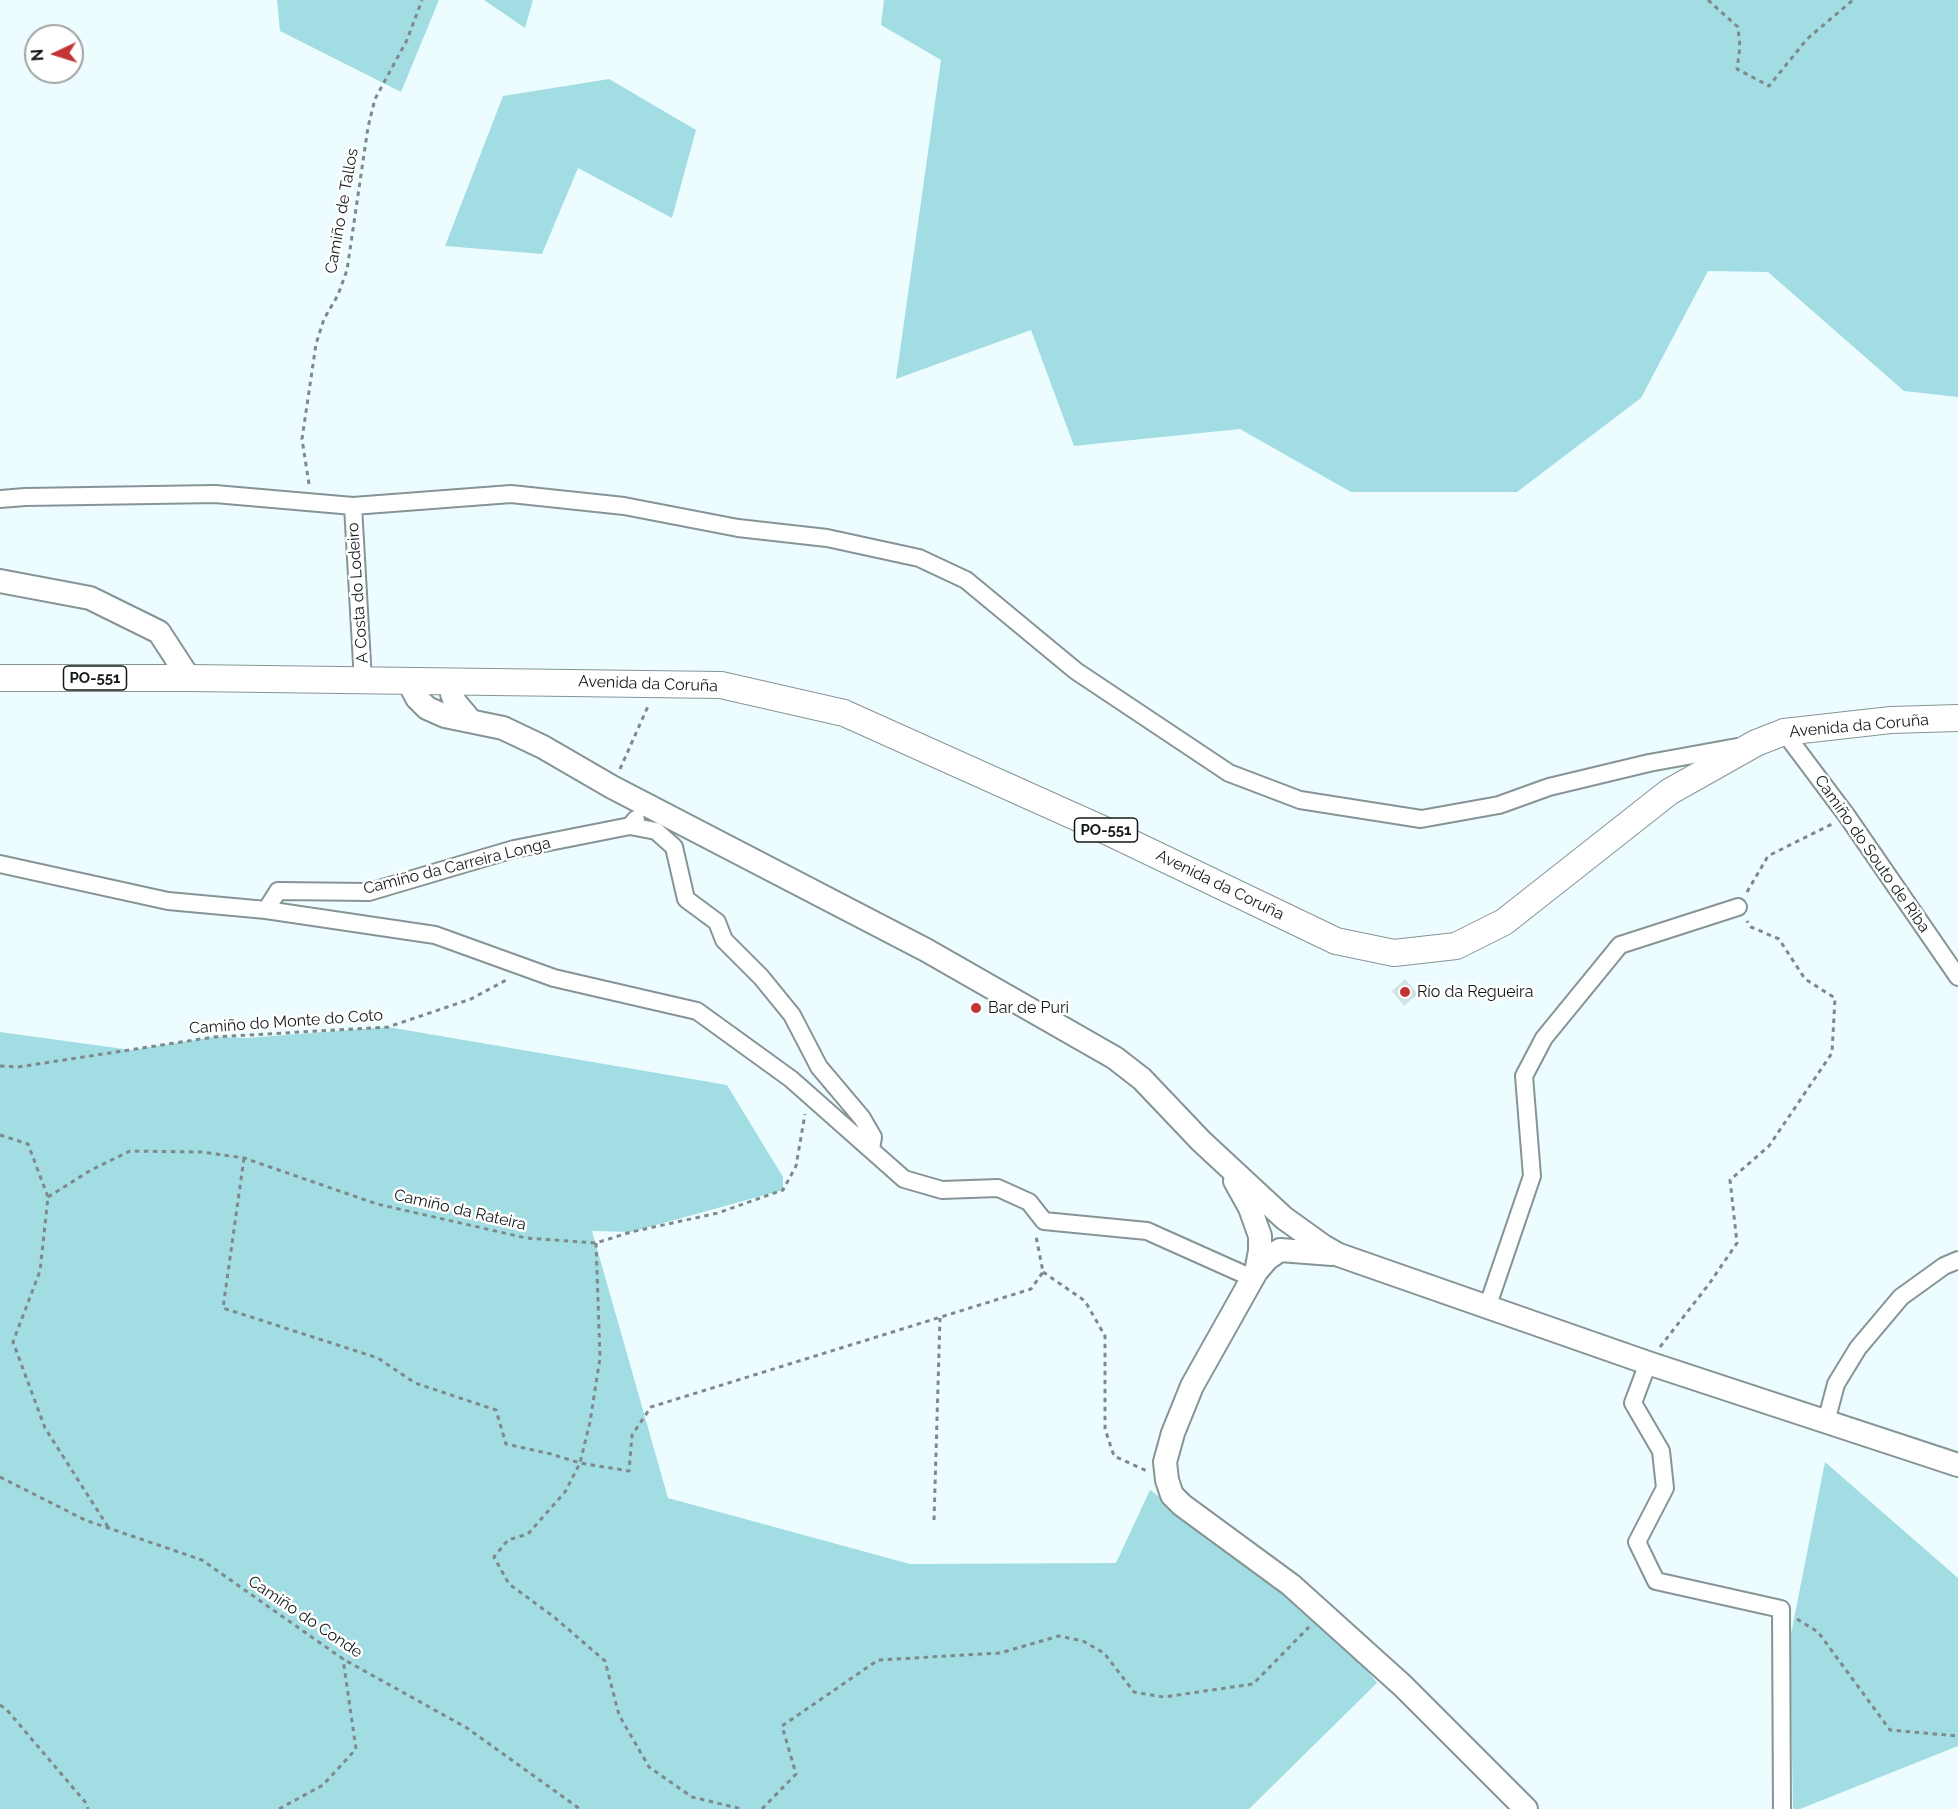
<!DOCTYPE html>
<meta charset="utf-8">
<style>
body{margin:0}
#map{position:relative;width:1958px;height:1809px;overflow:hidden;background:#edfdff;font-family:Raleway,sans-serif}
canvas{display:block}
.north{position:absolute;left:24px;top:24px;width:60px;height:60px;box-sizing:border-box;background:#fff;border:2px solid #a1a3a3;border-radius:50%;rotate:266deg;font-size:16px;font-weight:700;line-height:24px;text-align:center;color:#131819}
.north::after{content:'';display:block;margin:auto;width:21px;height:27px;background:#c33434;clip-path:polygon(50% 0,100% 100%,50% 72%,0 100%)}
</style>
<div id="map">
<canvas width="1958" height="1809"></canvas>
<div class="north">N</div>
</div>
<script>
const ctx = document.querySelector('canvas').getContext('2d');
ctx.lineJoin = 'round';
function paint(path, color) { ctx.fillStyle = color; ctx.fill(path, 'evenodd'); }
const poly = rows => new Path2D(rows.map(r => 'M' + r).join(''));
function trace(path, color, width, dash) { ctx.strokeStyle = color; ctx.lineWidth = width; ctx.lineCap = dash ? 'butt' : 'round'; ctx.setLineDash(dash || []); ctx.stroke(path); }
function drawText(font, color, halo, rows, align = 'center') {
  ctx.font = font + ' Raleway,sans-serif'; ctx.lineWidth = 5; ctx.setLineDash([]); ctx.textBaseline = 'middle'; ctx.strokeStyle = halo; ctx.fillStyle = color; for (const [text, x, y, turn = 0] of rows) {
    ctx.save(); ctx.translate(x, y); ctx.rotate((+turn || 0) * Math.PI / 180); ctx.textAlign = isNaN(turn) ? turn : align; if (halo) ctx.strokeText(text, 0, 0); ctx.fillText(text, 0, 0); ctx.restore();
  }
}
const green = poly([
 [277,0,439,0,401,92,280,31],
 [484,0,533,0,525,28],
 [884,0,1958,0,1958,397,1904,391,1768,272,1708,271,1641,398,1517,492,1351,492,1240,429,1074,446,1031,330,896,379,941,60,881,25],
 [609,79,696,130,672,218,578,168,542,254,445,246,503,96],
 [388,1027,727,1085,783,1177,783,1190,631,1232,592,1231,668,1498,910,1564,1116,1563,1150,1490,1323,1613,1377,1683,1249,1809,0,1809,0,1032,131,1050,214,1037,246,1038],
 [1825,1462,1958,1578,1958,1746,1800,1809,1793,1809,1790,1639]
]);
const building = poly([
 [1405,979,1418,994,1404,1006,1392,991]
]);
const path = poly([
 [1708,0,1738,27,1740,47,1737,69,1769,86,1807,39,1853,0],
 [309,484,302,439,316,344,324,319,338,295,347,270,368,127,375,99,407,40,422,0],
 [620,769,649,704],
 [1747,892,1768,856,1832,824],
 [0,1066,18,1067,214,1037,388,1027,471,999,508,979],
 [0,1135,28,1144,48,1197,40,1271,13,1342,45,1428,108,1527],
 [244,1158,223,1308,378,1358,415,1383,496,1410,506,1444,551,1454,580,1463,629,1471,632,1435,651,1407,1031,1289,1043,1272,1036,1236],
 [48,1197,91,1170,130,1151,202,1152,244,1158,377,1204,526,1238,596,1243,631,1232,718,1213,783,1190,796,1166,805,1114],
 [596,1243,600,1358,590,1422,580,1463,565,1492,528,1534,508,1540,494,1557,509,1584,554,1617,605,1661,619,1715,649,1767,692,1797,742,1809],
 [1043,1272,1085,1301,1105,1336,1105,1429,1114,1456,1147,1471],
 [1660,1347,1709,1284,1737,1243,1730,1180,1769,1146,1832,1053,1835,998,1805,979,1779,939,1751,927,1747,921],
 [0,1477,85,1520,202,1560,343,1659,467,1728,580,1809],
 [934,1520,940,1318],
 [1797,1619,1818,1632,1890,1730,1958,1736],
 [0,1705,7,1710,86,1803,88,1809],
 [279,1809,323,1785,356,1749,343,1659],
 [762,1809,796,1774,782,1726,878,1660,1000,1653,1059,1636,1083,1641,1104,1653,1134,1692,1164,1697,1253,1684,1309,1627]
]);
const street = poly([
 [0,499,25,497,215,494,353,506,511,494,624,506,738,528,827,538,919,558,966,580,1076,671,1229,773,1300,800,1421,819,1499,805,1549,787,1649,763,1737,747],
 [353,506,363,681],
 [1784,732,1847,816,1958,977],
 [630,826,656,831,674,847,686,899,717,922,724,940,761,977,792,1015,819,1067,862,1118,873,1137,871,1149],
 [0,864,168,901,266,910,435,935,554,978,697,1011,791,1079,904,1179,942,1190,998,1188,1029,1202,1044,1221,1147,1231,1252,1278],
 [266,910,278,891,369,892,514,849,630,826,636,819],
 [1488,1305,1532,1176,1524,1076,1544,1038,1620,945,1738,907],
 [1648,1363,1633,1403,1661,1451,1665,1488,1637,1542,1656,1581,1781,1609,1782,1809],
 [1826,1422,1836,1384,1858,1348,1901,1297,1944,1266,1958,1260]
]);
const secondary = poly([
 [0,581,90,598,159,632,189,678],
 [408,681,417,698,427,708,445,716,503,728,543,747,612,787,926,950,1115,1058,1142,1079,1201,1141,1284,1218,1323,1246,1339,1255,1648,1363,1958,1465],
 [452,681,452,694,455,702,471,721],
 [1235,1181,1250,1208,1260,1236,1260,1251,1256,1272],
 [1332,1254,1280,1250,1267,1259,1256,1272,1192,1386,1173,1433,1165,1462,1167,1480,1172,1495,1182,1505,1291,1585,1403,1686,1526,1809]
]);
const primary = poly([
 [0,678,189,678,721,685,844,713,1098,827,1336,941,1394,953,1456,946,1504,922,1669,792,1756,743,1784,732,1891,720,1958,718]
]);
const markers = [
 [1405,992,6,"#c33434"],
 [976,1008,6,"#c33434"]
];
const shields = [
 [95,678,63],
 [1106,830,63]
];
const shieldNames = [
 ["PO-551",95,678],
 ["PO-551",1106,830]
];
const streetNames = [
 ["Camiño de Tallos",342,211,-80],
 ["A Costa do Lodeiro",358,593,-94],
 ["Avenida da Coruña",648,684,2],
 ["Avenida da Coruña",1859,726,-5],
 ["Camiño do Souto de Riba",1872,854,55],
 ["Camiño da Carreira Longa",457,866,-14],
 ["Avenida da Coruña",1220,885,26],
 ["Camiño do Monte do Coto",286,1022,-4],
 ["Camiño da Rateira",460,1210,13],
 ["Camiño do Conde",305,1617,34]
];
const poiNames = [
 ["Río da Regueira",1417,992],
 ["Bar de Puri",988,1008]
];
paint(green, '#a2dde4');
paint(building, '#d3e3e5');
trace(street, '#869496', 20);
trace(secondary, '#869496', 26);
trace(primary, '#869496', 28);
trace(path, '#7e898a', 3, [4.5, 4.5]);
trace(street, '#fff', 16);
trace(secondary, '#fff', 22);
trace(primary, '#fff', 26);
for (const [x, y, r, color] of markers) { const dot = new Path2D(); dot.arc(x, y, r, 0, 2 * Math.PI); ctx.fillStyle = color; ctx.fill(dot); trace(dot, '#fff', 2); }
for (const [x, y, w] of shields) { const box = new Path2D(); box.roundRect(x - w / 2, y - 12, w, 24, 4.5); ctx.fillStyle = '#fff'; ctx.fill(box); trace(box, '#131819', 1.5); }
drawText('bold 15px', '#131819', null, shieldNames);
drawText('16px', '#131819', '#fff', streetNames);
drawText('16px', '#131819', '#fff', poiNames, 'left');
</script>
